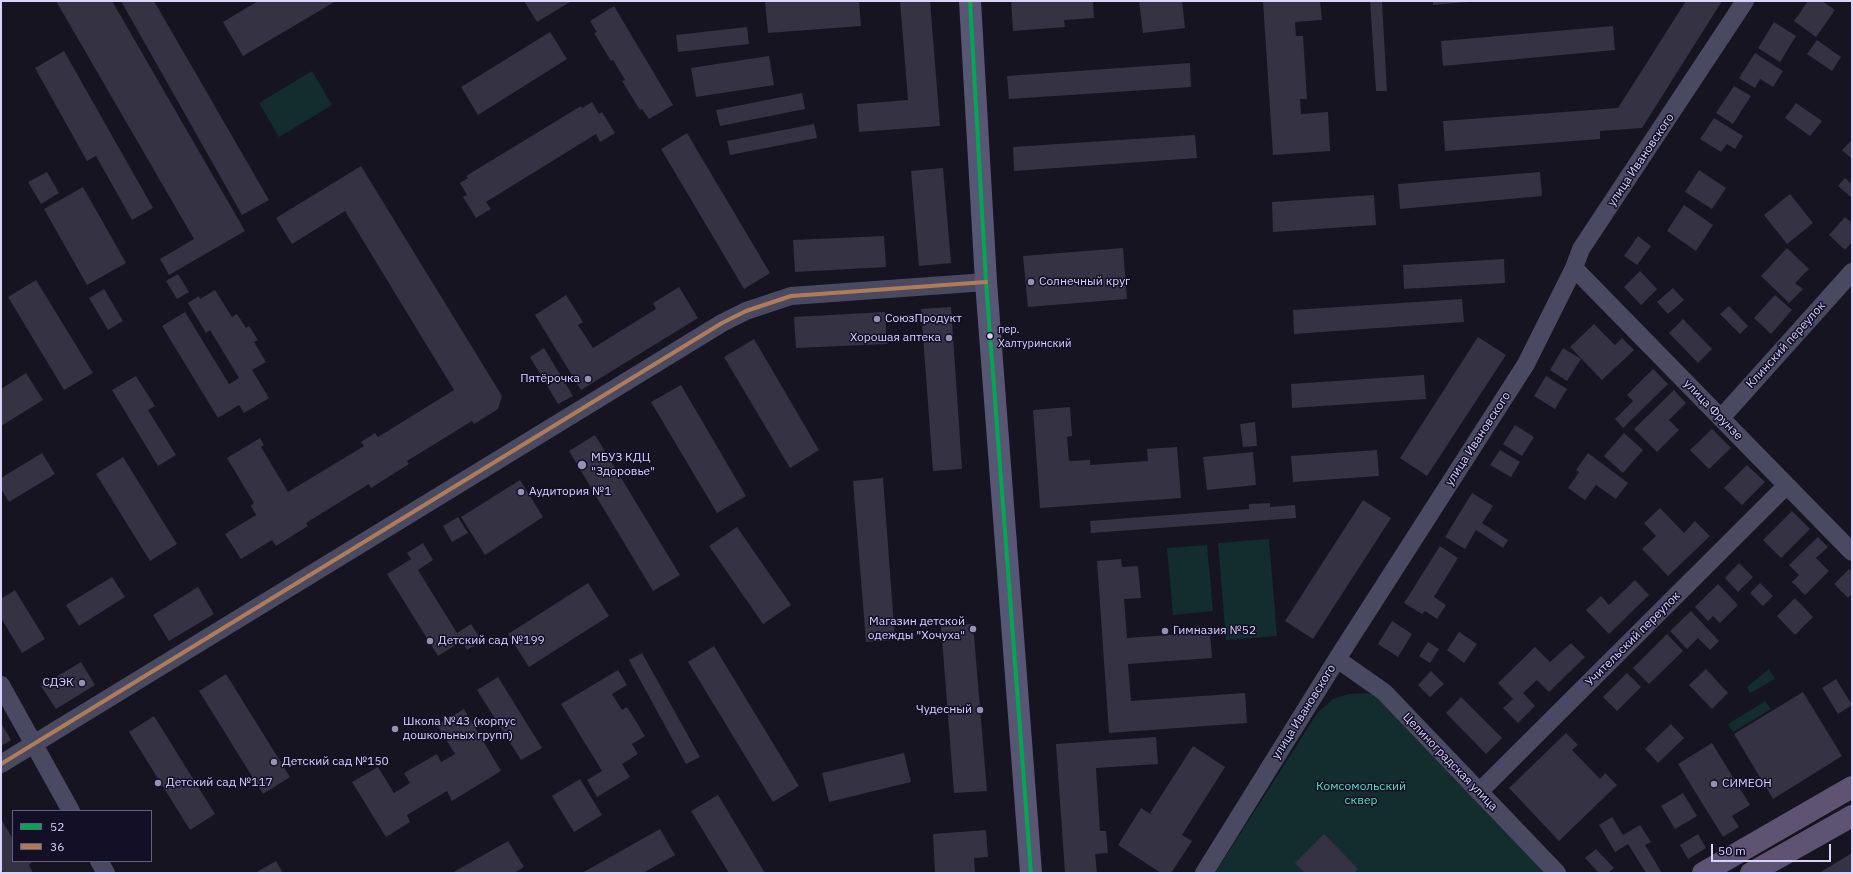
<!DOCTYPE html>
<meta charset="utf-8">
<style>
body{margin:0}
#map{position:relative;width:1853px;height:874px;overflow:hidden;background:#161421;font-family:"IBM Plex Sans",sans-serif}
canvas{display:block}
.frame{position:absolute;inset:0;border:2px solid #d9d4ff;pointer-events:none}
.legend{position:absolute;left:12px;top:810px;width:140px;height:52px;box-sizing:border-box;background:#130f26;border:1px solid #625e7d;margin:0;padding:5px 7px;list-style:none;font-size:12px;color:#d9d4ff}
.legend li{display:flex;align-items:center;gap:8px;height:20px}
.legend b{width:20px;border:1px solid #625e7d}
.scale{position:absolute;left:1711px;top:844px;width:120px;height:18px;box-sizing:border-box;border:2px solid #d9d4ff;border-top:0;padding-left:5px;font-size:12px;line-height:14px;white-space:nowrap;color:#d9d4ff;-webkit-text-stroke:3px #130f26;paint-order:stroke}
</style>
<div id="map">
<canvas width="1853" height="874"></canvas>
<div class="frame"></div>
<ul class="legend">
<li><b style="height:5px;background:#00a651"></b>52</li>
<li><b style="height:5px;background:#b07c57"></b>36</li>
</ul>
<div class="scale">50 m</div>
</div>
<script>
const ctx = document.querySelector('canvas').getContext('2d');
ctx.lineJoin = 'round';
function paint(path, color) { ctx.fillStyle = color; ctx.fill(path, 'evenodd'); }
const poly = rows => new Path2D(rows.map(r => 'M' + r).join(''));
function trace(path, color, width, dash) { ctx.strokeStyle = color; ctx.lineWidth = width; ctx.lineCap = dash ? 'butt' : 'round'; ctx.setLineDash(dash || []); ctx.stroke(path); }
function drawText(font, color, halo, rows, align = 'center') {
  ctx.font = font + ' "IBM Plex Sans",sans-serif'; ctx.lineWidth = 3; ctx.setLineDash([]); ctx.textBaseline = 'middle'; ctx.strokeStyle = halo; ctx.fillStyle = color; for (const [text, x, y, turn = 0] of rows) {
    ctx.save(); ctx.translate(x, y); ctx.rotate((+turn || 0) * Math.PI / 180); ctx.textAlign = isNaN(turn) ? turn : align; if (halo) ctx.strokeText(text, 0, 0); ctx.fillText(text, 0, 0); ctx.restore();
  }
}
const green = poly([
 [312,71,332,105,279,137,259,103],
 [1269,539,1277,636,1226,640,1218,543],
 [1207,545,1213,611,1173,615,1167,548],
 [1769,669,1775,679,1750,693,1747,687],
 [1366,693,1377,695,1549,873,1215,873,1318,712,1333,699,1349,694],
 [1765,701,1771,709,1733,732,1728,724]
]);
const building = poly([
 [56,1,112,1,245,231,169,275,160,259,194,239],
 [121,1,154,1,269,200,242,215],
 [258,1,336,1,243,56,223,22],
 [524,1,570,1,570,2,537,22],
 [765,1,859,1,861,26,768,33],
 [900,1,930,1,940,126,859,132,857,104,908,100],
 [1011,1,1093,1,1094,18,1064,20,1065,27,1013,31],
 [1139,1,1182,1,1185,28,1143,33],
 [1263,1,1320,1,1322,20,1295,22,1296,36,1303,36,1307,99,1300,99,1301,114,1328,112,1330,151,1273,155],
 [1370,1,1382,1,1387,91,1376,91],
 [1433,1,1468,1,1468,2,1433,5],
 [1686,1,1722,1,1642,128,1600,131,1600,139,1445,151,1443,121,1618,108],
 [1808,1,1822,1,1835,10,1816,37,1794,21],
 [614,6,673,105,649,119,642,109,640,110,622,81,625,80,613,60,611,61,594,33,597,32,590,21],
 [1774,22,1796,36,1780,62,1758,48],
 [1613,26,1615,50,1443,66,1441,41],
 [747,27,749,44,678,52,676,35],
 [550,32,567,59,478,115,461,87],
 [1817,40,1841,57,1832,71,1807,54],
 [64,51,153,208,132,220,96,156,87,161,35,68],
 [1755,53,1783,71,1773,87,1760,79,1755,88,1739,78],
 [769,56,774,85,696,97,691,68],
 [1190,63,1191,87,1009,99,1007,76],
 [1734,86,1751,96,1733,124,1716,113],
 [802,93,805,109,720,126,716,110],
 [592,102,599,114,602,112,615,133,600,142,596,134,486,202,491,209,476,218,463,197,467,195,460,183,468,178,466,176,581,106,582,108],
 [1796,103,1822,121,1810,136,1785,118],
 [1714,118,1743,136,1735,149,1727,144,1721,152,1700,139],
 [814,124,817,138,730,155,727,141],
 [687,133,770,273,744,289,661,149],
 [1195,135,1197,158,1014,171,1013,147],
 [1852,140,1852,159,1842,150],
 [361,166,502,396,498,409,474,424,472,421,407,461,409,464,371,488,369,484,306,523,308,526,276,546,272,540,241,559,225,534,256,515,251,506,254,503,227,458,260,438,264,445,261,447,288,492,364,446,361,442,375,433,378,437,454,390,345,211,292,244,276,218],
 [943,168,951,263,919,266,911,171],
 [1699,170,1726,188,1712,209,1685,192],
 [47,172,59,193,41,204,28,182],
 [1540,172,1542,196,1400,209,1398,184],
 [1845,178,1852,184,1852,198,1838,186],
 [83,187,126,263,87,285,44,209],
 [1790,194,1813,223,1787,244,1764,215],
 [1374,195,1376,225,1273,232,1272,202],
 [1684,205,1713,225,1696,251,1667,231],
 [1845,217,1852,223,1852,242,1845,250,1829,235],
 [884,236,886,267,795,272,793,240],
 [1638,236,1651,246,1637,265,1624,256],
 [1123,248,1127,299,1028,307,1023,256],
 [1787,248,1809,269,1795,283,1803,289,1789,303,1761,276],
 [1504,259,1505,283,1404,289,1403,265],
 [1640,271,1657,289,1641,305,1624,287],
 [178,274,189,292,177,299,166,281],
 [36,280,93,373,64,390,8,297],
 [679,287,698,318,581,390,535,315,566,295,583,322,578,325,593,348,656,309,653,303],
 [1673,288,1684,300,1668,314,1657,302],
 [104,289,123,321,108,330,89,298],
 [215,290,232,317,237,314,246,328,249,326,258,340,254,342,266,362,252,370,269,398,244,413,239,405,218,418,162,326,185,312,229,384,239,378,210,330,206,333,188,303,199,296,200,299],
 [1775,295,1792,310,1771,334,1754,318],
 [1462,299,1464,322,1294,334,1293,310],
 [1729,306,1748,326,1740,334,1720,314],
 [951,307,962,469,933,471,921,309],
 [885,312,887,344,796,348,794,317],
 [1683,319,1712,349,1698,363,1669,333],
 [1594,324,1615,345,1622,338,1634,350,1602,380,1570,347],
 [1478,337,1506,355,1427,476,1400,458],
 [754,339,819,450,790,468,724,357],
 [544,348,573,396,558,404,530,357],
 [1563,348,1581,359,1567,381,1550,370],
 [1653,369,1668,384,1623,428,1615,419,1633,401,1627,395],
 [26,373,43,400,1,426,1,389],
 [1424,375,1426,399,1292,408,1291,384],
 [136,376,155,406,148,410,176,455,158,466,112,390],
 [1546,376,1567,389,1555,409,1534,396],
 [681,385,746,496,717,513,651,402],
 [1674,390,1686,403,1669,420,1679,430,1657,452,1634,429],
 [1070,407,1072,436,1067,437,1069,461,1090,460,1090,465,1148,461,1147,449,1177,447,1181,498,1040,508,1033,410],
 [1255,422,1257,446,1243,447,1240,424],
 [1515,425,1534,437,1522,456,1503,444],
 [1712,429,1731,448,1709,469,1690,450],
 [1624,433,1643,450,1623,473,1604,456],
 [595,435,680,575,653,591,569,451],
 [1377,450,1379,476,1293,482,1291,456],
 [1500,450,1520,462,1511,477,1490,465],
 [1253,452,1256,485,1207,490,1203,457],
 [42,453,55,474,9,502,1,489,1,478],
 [1588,453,1628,483,1616,499,1596,485,1585,500,1568,488,1579,472,1576,470],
 [123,457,177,544,150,561,96,474],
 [1747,465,1765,482,1742,505,1724,488],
 [883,478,895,640,866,642,853,481],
 [520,480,543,517,485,555,461,517],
 [1472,493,1493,506,1482,523,1508,540,1503,548,1476,530,1465,549,1445,537],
 [1363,500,1391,518,1313,639,1285,621],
 [1270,503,1270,507,1295,505,1296,518,1091,533,1090,521,1249,509,1249,504],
 [1660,508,1684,533,1695,521,1710,536,1668,576,1642,549,1656,536,1644,523],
 [1792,511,1810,529,1781,558,1763,540],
 [458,517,468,533,452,542,443,526],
 [737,527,791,605,763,624,709,546],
 [1818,537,1828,547,1816,558,1829,571,1805,595,1792,582,1799,575,1789,565],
 [423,543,433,560,418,570,457,633,471,624,482,641,467,650,462,641,438,656,387,574,411,559,407,553],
 [1440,546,1458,558,1434,597,1446,605,1437,619,1425,611,1422,614,1404,603],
 [1121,559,1122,567,1138,566,1141,598,1124,599,1127,638,1210,632,1212,658,1128,664,1131,701,1245,693,1247,723,1109,733,1097,561],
 [1739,563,1753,577,1738,592,1725,578],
 [1849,569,1852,572,1852,594,1848,598,1834,584],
 [112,577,125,597,79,626,66,605],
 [1635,580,1649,595,1609,634,1586,610,1601,596,1609,605],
 [588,583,609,616,529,667,508,634],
 [1760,583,1773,596,1763,606,1750,593],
 [1718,584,1738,605,1720,623,1713,616,1708,621,1695,607],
 [198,587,214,614,169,641,153,615],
 [15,590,45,639,22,653,1,618,1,599],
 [1795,598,1813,617,1795,635,1777,616],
 [1691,611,1719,641,1710,650,1698,638,1687,649,1670,631],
 [1392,621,1412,634,1398,657,1378,644],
 [973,624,987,791,954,793,941,626],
 [1459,632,1477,644,1464,663,1447,650],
 [1667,634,1683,651,1649,684,1633,668],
 [1428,642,1439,649,1430,663,1419,656],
 [1571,643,1585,657,1549,692,1537,680,1523,693,1535,706,1518,723,1503,708,1513,699,1498,683,1535,647,1550,662],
 [714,646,799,786,773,802,688,662],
 [642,653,700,757,686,764,629,660],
 [81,662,95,685,56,709,41,686],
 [1706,669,1728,693,1712,709,1689,685],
 [618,670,627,685,612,694,622,710,627,707,645,736,632,744,638,754,622,764,630,777,597,797,587,780,602,771,561,704],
 [1431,671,1444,684,1430,697,1418,685],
 [1627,673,1641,687,1617,711,1603,697],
 [226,674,290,777,263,794,199,691],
 [498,677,542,748,521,760,477,690],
 [1836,679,1852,705,1838,714,1822,688],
 [1803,692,1842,756,1773,799,1734,734],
 [1461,697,1502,738,1486,754,1446,713],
 [464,709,501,771,452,801,447,791,407,815,410,822,386,837,352,782,378,767,394,793,410,783,404,773,437,754,441,762,455,754,437,725],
 [154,716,215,814,190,830,129,732],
 [1,723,11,740,1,746],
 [1671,724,1684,738,1658,763,1645,749],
 [1566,733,1578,745,1572,750,1600,779,1605,773,1617,785,1559,841,1509,788],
 [1156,737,1158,764,1096,768,1100,831,1106,831,1108,853,1095,854,1097,873,1065,873,1056,744],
 [1712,743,1750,805,1732,816,1739,827,1723,837,1678,764],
 [1193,746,1225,767,1182,835,1192,841,1171,873,1161,873,1118,845,1141,808,1154,816,1150,813],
 [904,753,911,782,829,802,822,773],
 [580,779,602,815,574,832,552,796],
 [1683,793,1697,816,1675,829,1661,806],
 [718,795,765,873,729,873,691,811],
 [1612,817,1623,835,1640,825,1651,842,1645,845,1662,873,1646,873,1628,844,1615,852,1599,825],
 [1,819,13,839,13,861,33,861,29,865,33,873,4,873,1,868],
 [660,829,675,855,643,873,582,873],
 [986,830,988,857,974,858,975,873,935,873,933,834],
 [1324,834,1358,869,1354,873,1305,873,1295,863],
 [1698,834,1706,848,1688,859,1680,845],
 [508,841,524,867,514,873,452,873],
 [1596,849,1614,868,1608,873,1599,873,1585,858],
 [1852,853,1852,873,1819,873],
 [276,861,283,873,255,873]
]);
const street = poly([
 [1574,268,1852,552],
 [1721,418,1852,272],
 [1337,659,1384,692,1557,873],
 [1,685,71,811],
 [1,764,722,323,746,311,791,296,986,282],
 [1479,792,1786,486],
 [99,861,106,873],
 [1204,873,1337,659,1526,364,1574,268,1581,249,1745,1]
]);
const secondary = poly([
 [970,1,986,282,1031,873]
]);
const primary = poly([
 [1703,873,1852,787],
 [1751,873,1852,816]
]);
const bus1 = poly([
 [970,1,986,282,1031,873]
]);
const bus2 = poly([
 [1,764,722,323,746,311,791,296,986,282]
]);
const markers = [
 [1031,282,4,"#9591b1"],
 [877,319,4,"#9591b1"],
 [990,336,3.5,"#d9d4ff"],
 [949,338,4,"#9591b1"],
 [588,379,4,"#9591b1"],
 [582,465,5,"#9591b1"],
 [521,492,4,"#9591b1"],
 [973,629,4,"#9591b1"],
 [1165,631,4,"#9591b1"],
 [430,641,4,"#9591b1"],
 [82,683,4,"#9591b1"],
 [980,710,4,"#9591b1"],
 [395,729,4,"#9591b1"],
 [274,762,4,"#9591b1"],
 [158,783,4,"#9591b1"],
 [1714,784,4,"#9591b1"]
];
const busNames = [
 ["пер.",998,330],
 ["Халтуринский",998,344]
];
const streetNames = [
 ["улица Ивановского",1641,160,-56],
 ["Клинский переулок",1786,345,-48],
 ["улица Фрунзе",1713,410,46],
 ["улица Ивановского",1478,439,-57],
 ["Учительский переулок",1633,639,-45],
 ["улица Ивановского",1304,712,-58],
 ["Целиноградская улица",1450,762,46]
];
const poiNames = [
 ["Солнечный круг",1039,282],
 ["СоюзПродукт",885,319],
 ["Хорошая аптека",941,338,"right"],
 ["Пятёрочка",580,379,"right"],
 ["МБУЗ КДЦ",591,458],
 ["\"Здоровье\"",591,472],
 ["Аудитория №1",529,492],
 ["Магазин детской",965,622,"right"],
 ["одежды \"Хочуха\"",965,636,"right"],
 ["Гимназия №52",1173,631],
 ["Детский сад №199",438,641],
 ["СДЭК",74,683,"right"],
 ["Чудесный",972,710,"right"],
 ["Школа №43 (корпус",403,722],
 ["дошкольных групп)",403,736],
 ["Детский сад №150",282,762],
 ["Детский сад №117",166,783],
 ["СИМЕОН",1722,784]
];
const parkNames = [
 ["Комсомольский",1361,787],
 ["сквер",1361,801]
];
paint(green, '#132c2d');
paint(building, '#343243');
trace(street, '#4a4962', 18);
trace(secondary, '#575674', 22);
trace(primary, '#5e5373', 22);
trace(bus1, '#00a651', 4);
trace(bus2, '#b07c57', 4);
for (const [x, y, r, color] of markers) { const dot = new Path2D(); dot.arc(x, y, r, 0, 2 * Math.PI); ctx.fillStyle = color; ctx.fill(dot); trace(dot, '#130f26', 1.5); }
drawText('11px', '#d9d4ff', '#130f26', busNames, 'left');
drawText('12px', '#d9d4ff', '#130f26', streetNames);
drawText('12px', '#d9d4ff', '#130f26', poiNames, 'left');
drawText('12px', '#5fe0c0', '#130f26', parkNames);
</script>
